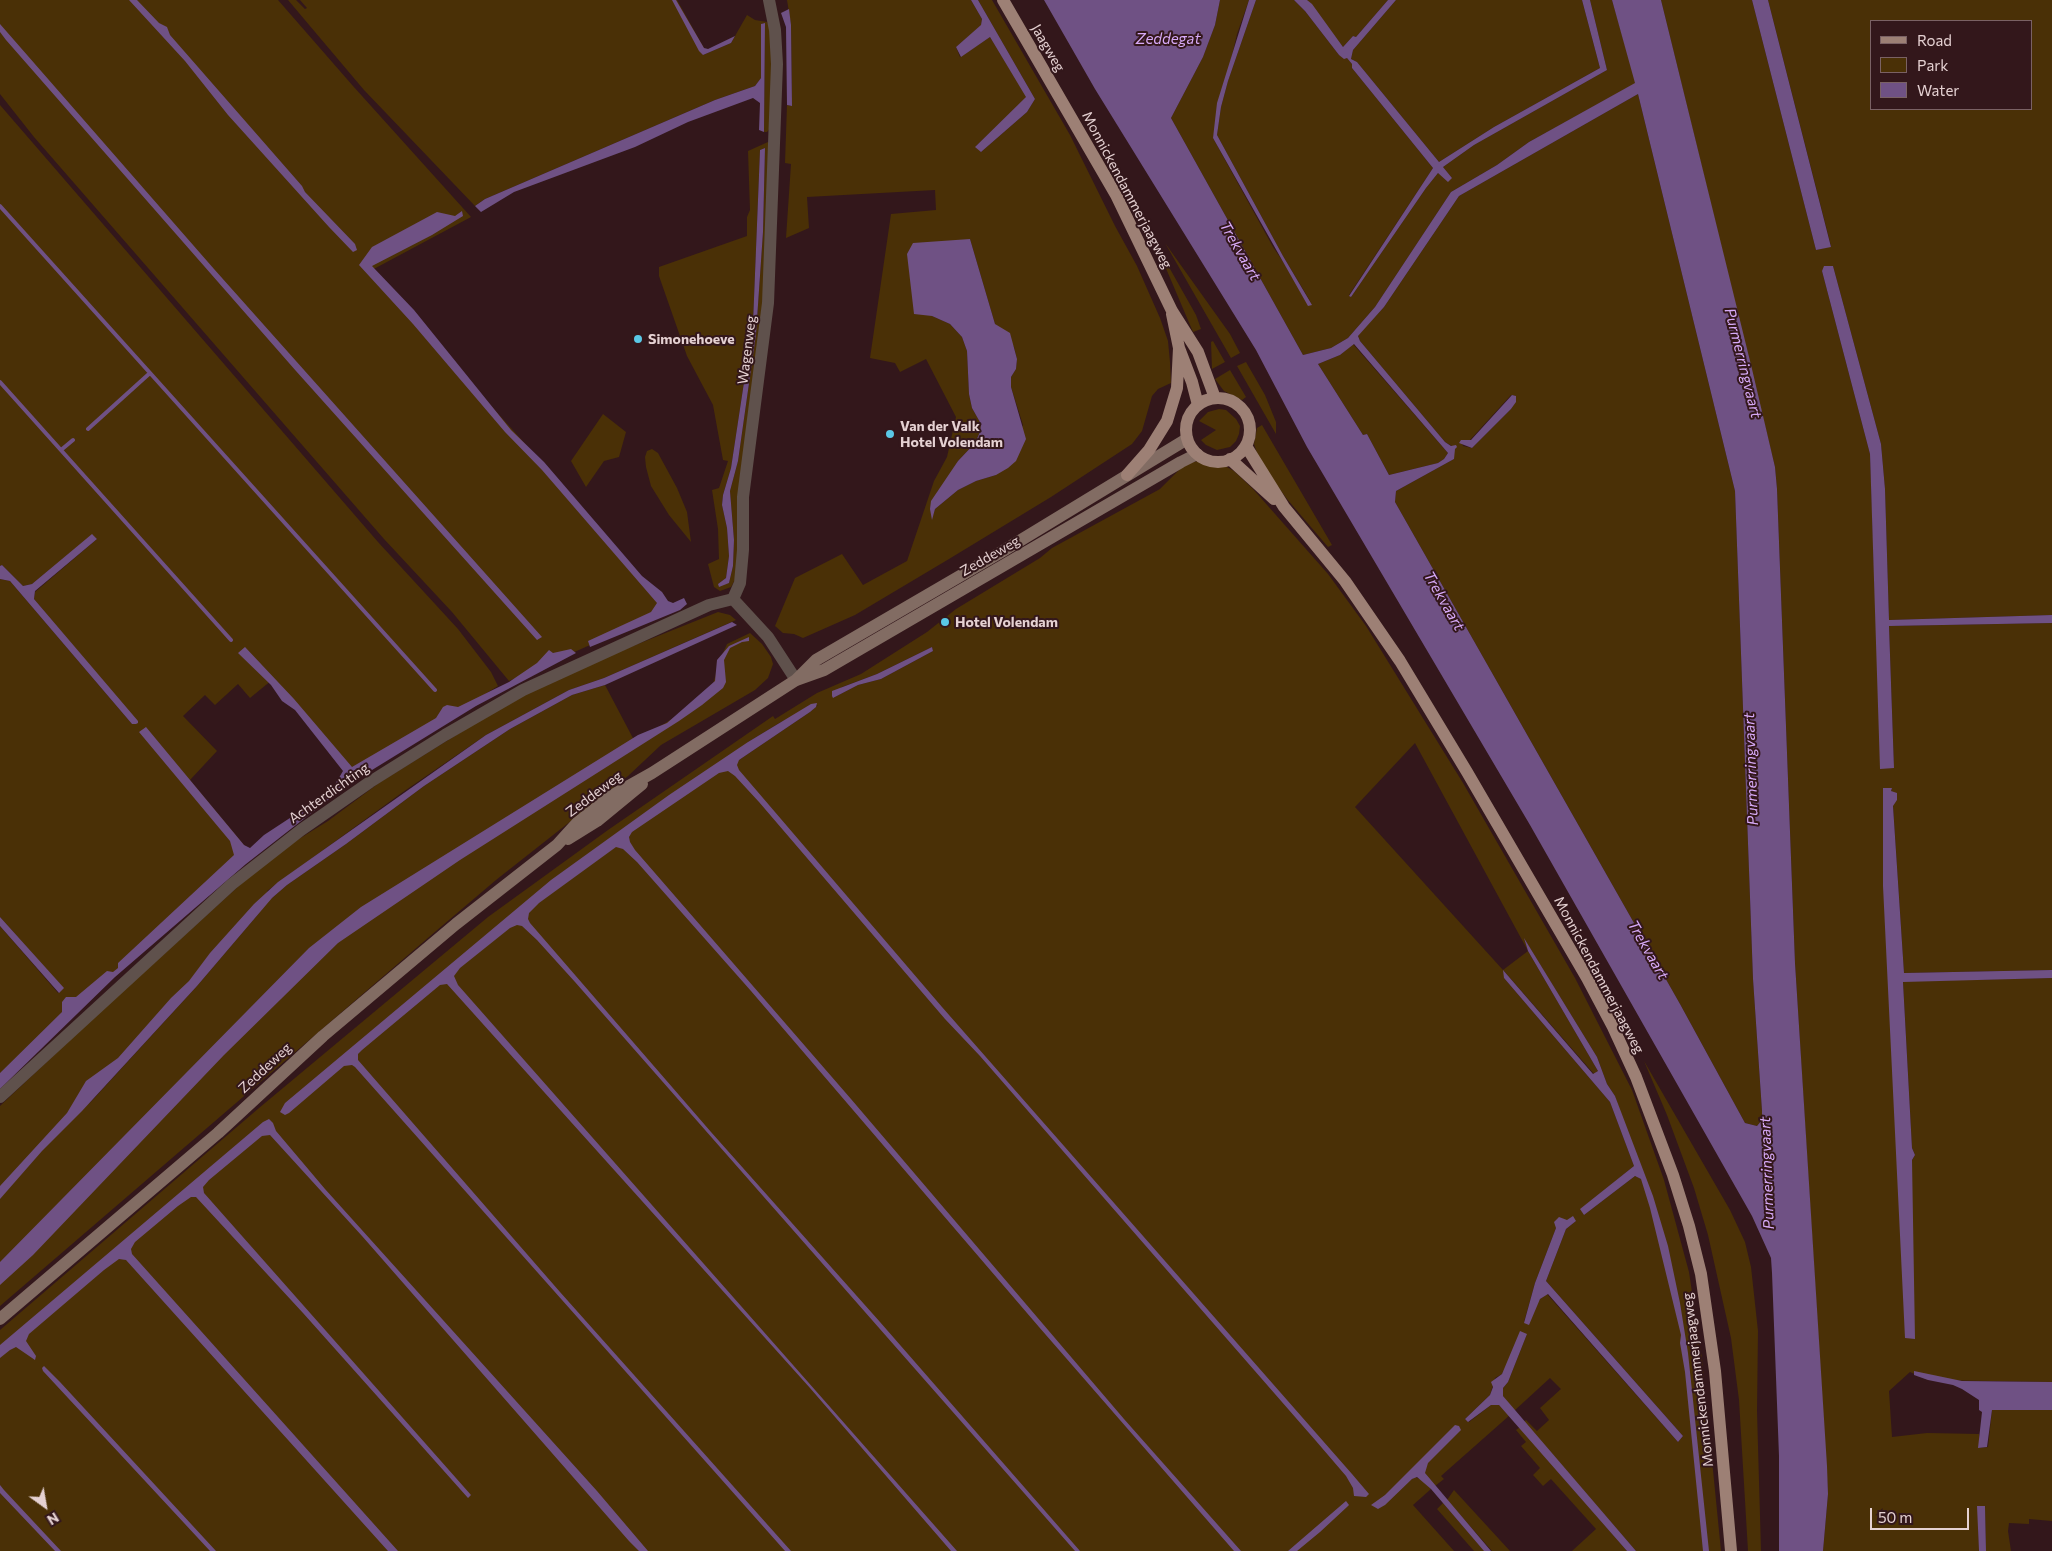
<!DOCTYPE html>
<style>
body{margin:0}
#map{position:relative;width:2052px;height:1551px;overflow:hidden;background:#33171b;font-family:Commissioner,sans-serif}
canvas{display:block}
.legend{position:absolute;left:1870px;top:20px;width:162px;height:90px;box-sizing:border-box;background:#33171b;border:1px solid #7a6164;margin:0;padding:6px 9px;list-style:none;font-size:15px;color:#e5d1d2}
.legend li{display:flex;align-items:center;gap:10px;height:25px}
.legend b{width:25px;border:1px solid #7a6164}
.north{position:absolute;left:20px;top:1481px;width:50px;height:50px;-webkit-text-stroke:4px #33171b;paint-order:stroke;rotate:148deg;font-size:14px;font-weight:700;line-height:20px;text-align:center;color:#e5d1d2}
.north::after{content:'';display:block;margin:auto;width:18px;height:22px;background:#e5d1d2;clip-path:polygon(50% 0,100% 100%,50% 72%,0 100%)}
.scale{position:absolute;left:1870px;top:1508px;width:99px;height:22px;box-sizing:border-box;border:2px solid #e5d1d2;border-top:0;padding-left:6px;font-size:15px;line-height:18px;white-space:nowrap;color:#e5d1d2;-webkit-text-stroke:4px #33171b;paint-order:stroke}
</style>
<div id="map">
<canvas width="2052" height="1551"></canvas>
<ul class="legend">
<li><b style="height:6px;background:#9d8075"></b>Road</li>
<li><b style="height:14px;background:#4a3006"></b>Park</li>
<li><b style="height:14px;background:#6f5184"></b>Water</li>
</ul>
<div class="north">N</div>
<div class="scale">50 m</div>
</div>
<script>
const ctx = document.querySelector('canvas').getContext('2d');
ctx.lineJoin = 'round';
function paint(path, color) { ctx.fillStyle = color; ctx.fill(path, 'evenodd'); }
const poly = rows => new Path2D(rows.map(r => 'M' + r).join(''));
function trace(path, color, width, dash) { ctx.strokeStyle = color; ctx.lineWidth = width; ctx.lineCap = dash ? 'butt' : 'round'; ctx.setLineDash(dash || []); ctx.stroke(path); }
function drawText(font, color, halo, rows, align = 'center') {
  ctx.font = font + ' Commissioner,sans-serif'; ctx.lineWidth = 4; ctx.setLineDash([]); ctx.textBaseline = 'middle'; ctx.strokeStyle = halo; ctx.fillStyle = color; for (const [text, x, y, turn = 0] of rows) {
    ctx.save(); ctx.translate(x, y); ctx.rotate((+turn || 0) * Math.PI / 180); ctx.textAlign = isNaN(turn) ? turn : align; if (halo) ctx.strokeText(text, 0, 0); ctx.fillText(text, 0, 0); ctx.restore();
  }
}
const green = poly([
 [0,0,278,0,353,86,471,217,370,271,528,447,669,610,509,681,452,612,384,539,34,137,0,94],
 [288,0,296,0,305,9,307,8,300,0,677,0,704,48,703,55,731,43,747,15,755,20,767,22,771,29,771,127,767,132,764,132,765,23,761,24,761,78,755,86,715,100,485,199,475,206,364,90],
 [787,0,971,0,982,19,981,26,956,47,960,57,990,37,1027,97,976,146,981,152,1027,112,1035,99,978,0,992,0,1070,135,1115,226,1137,266,1160,318,1168,341,1170,362,1171,383,1158,389,1152,396,1142,431,1132,444,1051,497,949,559,855,615,803,638,794,634,783,633,775,626,795,578,842,554,863,585,907,561,934,481,947,457,956,417,926,359,900,372,895,363,870,358,891,214,936,210,935,190,807,197,809,228,786,238,791,164,785,163,787,105,791,106,792,92,791,25],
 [970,239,995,324,1014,347,1017,359,1016,369,1011,377,1011,387,1023,425,996,475,976,481,958,490,935,509,932,519,937,492,947,480,958,461,975,443,980,432,981,424,972,408,969,394,967,351,962,337,950,324,932,316],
 [1220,0,1249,0,1237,34,1213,138,1273,247,1312,304,1283,256,1217,135,1221,107,1228,81,1256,0,1294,0,1305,11,1339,55,1347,58,1352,64,1352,68,1433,168,1349,295,1351,297,1426,188,1438,173,1452,178,1443,167,1474,145,1607,70,1590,0,1612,0,1636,83,1529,142,1497,165,1451,192,1375,307,1348,338,1331,348,1303,355,1171,118,1203,57,1215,25],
 [1307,0,1388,0,1356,37,1353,36,1343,47],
 [1396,0,1582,0,1600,68,1494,127,1439,162,1357,62,1351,59,1353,50],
 [1661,0,1752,0,1816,250,1831,246,1768,0,2052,0,2052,615,1889,620,1885,489,1881,444,1833,266,1822,271,1870,454,1876,620,1894,768,1889,626,2052,623,2052,970,1904,973,1893,805,1897,800,1891,791,1892,788,1883,788,1912,1160,1915,1155,1912,1148,1903,981,2052,978,2052,1382,1928,1380,1910,1372,1889,1391,1892,1437,1927,1433,1979,1434,1979,1448,1988,1447,1992,1410,2052,1407,2052,1521,2029,1519,2029,1524,2009,1523,2008,1531,2011,1551,1986,1551,1985,1506,1978,1506,1979,1551,1823,1551,1828,1494,1795,963,1777,489,1775,467],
 [1871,21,2031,21,2031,109,1871,109],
 [1638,94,1735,491,1753,979,1762,1111,1762,1120,1757,1126,1745,1123,1680,1004,1395,502,1396,491,1454,459,1452,446,1445,442,1360,341,1358,335,1384,307,1459,196],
 [1511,395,1516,396,1516,401,1511,409,1472,448,1463,446,1461,440,1470,440],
 [0,105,378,542,458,629,491,672,498,686,356,774,272,680,250,698,238,684,215,705,205,695,183,716,217,751,190,780,244,845,247,853,0,1078,0,926,58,993,63,988,0,917,0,579,10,581,132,724,138,723,34,599,35,592,97,539,92,535,32,584,23,586,2,565,0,566],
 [768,142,770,149,767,255,737,576,731,587,720,591,714,587,708,564,719,559,718,529,712,490,719,488,728,461,723,460,713,405,687,356,659,276,659,267,747,236,747,217,750,210,748,151],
 [765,148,763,232,756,334,738,461,730,491,734,540,733,566,729,583,718,584,726,578,729,556,727,528,722,505,723,495,731,468,753,323,760,150],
 [1165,243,1230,334,1240,353,1231,358],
 [1162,259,1165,260,1174,276,1196,315,1201,329,1193,332],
 [1213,341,1225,362,1212,369,1211,342],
 [1353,344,1448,453,1444,459,1438,463,1389,475,1367,434,1363,435,1318,364,1340,355],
 [1246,362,1265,395,1276,422,1276,434,1237,366],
 [1230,370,1246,397,1242,400,1224,391,1215,379],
 [1219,409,1226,410,1236,419,1240,426,1239,434,1236,441,1230,447,1217,450,1206,445,1201,440,1216,430,1199,421,1208,412],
 [603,414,626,432,619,457,604,461,586,487,571,461],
 [1262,425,1332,545,1328,547,1287,499,1260,462,1254,444,1257,428],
 [652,449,658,453,677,488,687,512,691,542,669,515,651,486,646,467,645,457,647,451],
 [1198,461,1209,466,1225,466,1234,471,1253,489,1328,574,1366,626,1463,783,1575,978,1632,1090,1664,1180,1689,1272,1702,1359,1721,1551,1636,1551,1524,1422,1526,1420,1537,1431,1549,1420,1540,1408,1561,1389,1550,1378,1514,1411,1503,1396,1503,1388,1508,1382,1527,1334,1502,1374,1495,1378,1490,1395,1465,1419,1469,1422,1491,1405,1499,1405,1510,1415,1441,1476,1444,1479,1435,1486,1418,1467,1383,1499,1415,1477,1422,1480,1431,1489,1413,1505,1454,1551,0,1551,0,1330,259,1108,488,917,608,830,773,716,775,719,817,693,861,674,927,632,956,609,1040,558,1052,548,1160,489,1185,464],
 [932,647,933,651,881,679,858,685,833,698,842,687,877,674],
 [818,705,810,712,739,760,748,742,781,722],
 [1415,743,1528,951,1503,970,1355,807],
 [1525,940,1597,1057,1607,1084,1615,1096,1641,1179,1635,1176,1584,1215,1581,1209,1634,1166,1610,1102,1504,978,1504,971,1594,1074,1598,1071,1528,951],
 [1576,1221,1566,1229,1546,1281,1683,1436,1678,1442,1547,1294,1540,1299,1524,1322,1535,1283,1556,1228],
 [718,612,730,615,736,620,604,678,569,690,486,735,403,792,267,891,272,898,287,885,346,844,424,786,510,729,572,695,605,685,635,742,683,712,713,684,720,660,727,644,750,633,762,644,771,657,773,664,768,678,755,690,661,745,628,776,496,880,436,931,0,1306,0,1106,89,1022,273,855,328,821,379,783,516,698,573,670],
 [260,912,197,986,88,1105,135,1042],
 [1644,1061,1730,1210,1745,1242,1751,1267,1758,1331,1757,1411,1761,1551,1748,1551,1739,1400,1731,1338,1708,1235,1694,1188,1667,1115],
 [1520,1427,1627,1551,1572,1551,1596,1529,1551,1479,1543,1486,1533,1475,1540,1468,1521,1446,1526,1442,1516,1430],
 [1454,1490,1510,1551,1492,1551,1447,1500],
 [1443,1503,1485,1551,1474,1551,1437,1509]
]);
const water = poly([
 [129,0,137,0,159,23,167,27,170,35,302,186,305,192,355,244,357,250,353,252,329,227,228,115,185,61],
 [672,0,676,0,704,48,708,49,735,36,731,43,703,55,699,51],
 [971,0,978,0,1035,99,1027,112,981,152,975,147,1026,97,990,37,961,57,956,47,981,25,982,19],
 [1044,0,1220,0,1215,25,1203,57,1171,118,1303,355,1331,348,1348,338,1375,307,1451,192,1497,165,1529,142,1635,83,1612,0,1661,0,1752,369,1775,467,1777,489,1795,963,1827,1466,1828,1494,1823,1551,1779,1551,1779,1456,1772,1273,1771,1258,1752,1216,1530,825,1307,447,1256,350,1095,89],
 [1638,94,1735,491,1753,979,1762,1111,1762,1120,1757,1126,1745,1123,1680,1004,1395,502,1396,491,1454,459,1455,449,1457,447,1456,445,1451,446,1445,442,1360,341,1358,336,1384,307,1459,196],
 [1354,344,1448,453,1444,459,1438,463,1389,475,1367,434,1363,435,1318,364,1340,355],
 [1249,0,1256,0,1228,81,1221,107,1217,135,1283,256,1312,305,1308,306,1213,138,1217,103],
 [1294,0,1307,0,1312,4,1343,47,1353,36,1356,37,1388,0,1396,0,1353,50,1351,59,1357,62,1439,162,1494,127,1600,68,1582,0,1590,0,1607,70,1474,145,1443,167,1452,178,1448,182,1438,173,1426,188,1351,297,1349,296,1433,168,1352,68,1352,64,1347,58,1344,59,1339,55,1305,11],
 [1752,0,1768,0,1831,247,1816,250],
 [789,9,791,25,792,106,787,105,786,27,781,13],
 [765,23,764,132,759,130,760,103,753,98,688,122,635,147,514,192,481,212,475,206,485,199,715,100,755,86,761,78,761,24],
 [0,24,214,269,542,637,537,640,296,371,6,40,0,32],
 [765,148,763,232,756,334,738,461,730,491,734,540,733,566,729,583,719,587,718,584,726,578,729,556,727,528,722,505,723,495,731,468,753,323,760,150],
 [462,211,463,216,432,235,372,266,414,310,511,430,544,462,642,576,662,592,668,601,673,603,684,598,687,604,680,610,590,647,588,641,651,612,657,603,542,470,505,432,413,324,359,265,372,247,437,212,455,216],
 [970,239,995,324,1010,333,1017,359,1016,369,1011,377,1011,387,1026,439,1016,461,1008,468,996,475,976,481,958,490,935,509,932,520,930,509,931,501,958,461,975,443,980,432,981,424,972,408,969,394,967,351,962,337,950,324,932,316,914,314,907,254,913,243],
 [1824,266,1833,266,1881,444,1885,489,1889,620,2052,615,2052,623,1889,626,1894,768,1880,769,1870,454,1822,271],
 [1512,395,1516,396,1516,402,1511,409,1472,448,1459,443,1461,440,1471,440],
 [92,534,97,539,35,591,34,599,138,721,138,723,136,724,132,724,10,581,0,579,0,566,2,565,23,586,32,584],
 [732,622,737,625,605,685,572,695,510,729,424,786,346,844,287,885,272,898,197,986,82,1111,42,1151,0,1199,0,1186,67,1113,86,1081,118,1058,171,998,189,981,210,953,254,904,278,882,486,735,569,690,604,678],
 [749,637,749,641,742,642,730,648,724,660,726,682,723,688,702,705,679,721,460,860,338,943,224,1055,33,1255,0,1285,0,1262,309,948,361,907,638,735,667,723,715,681,717,660,729,646],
 [245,647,294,699,352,767,436,718,443,707,447,705,458,707,509,682,537,663,549,650,553,653,571,649,576,653,476,706,346,786,246,864,115,977,0,1089,0,1073,62,1012,62,1002,66,997,76,997,107,971,113,972,118,968,118,963,234,855,230,841,139,732,146,727,244,845,250,848,264,835,331,791,343,771,295,710,282,701,271,685,238,653],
 [932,647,933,651,881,679,858,685,833,698,832,696,832,691,877,674],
 [817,703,816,707,810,712,739,760,737,765,739,770,942,1007,1352,1474,1369,1494,1366,1497,1354,1496,1353,1488,1346,1476,1316,1441,980,1056,945,1019,759,802,735,776,728,771,719,773,632,832,629,837,630,842,635,850,851,1099,1124,1419,1241,1551,1234,1551,1039,1327,751,991,637,862,623,849,616,847,539,903,529,913,528,919,530,923,711,1132,880,1322,1080,1551,1075,1551,575,982,537,940,522,926,517,925,510,928,460,968,454,976,458,985,957,1551,951,1551,810,1388,447,984,440,985,362,1050,358,1054,358,1060,560,1292,791,1551,785,1551,355,1067,352,1065,344,1066,289,1113,285,1115,280,1112,285,1103,551,880,669,795,748,742,811,704],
 [1883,788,1892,788,1891,791,1897,793,1897,800,1893,806,1904,973,2052,970,2052,978,1903,982,1912,1148,1915,1155,1912,1160,1915,1339,1905,1338,1883,886],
 [0,917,64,988,59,993,0,926],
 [1524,938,1597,1057,1607,1084,1615,1096,1653,1196,1668,1246,1680,1303,1688,1353,1709,1551,1703,1551,1685,1372,1680,1343,1681,1335,1650,1208,1641,1179,1635,1176,1584,1215,1580,1209,1634,1166,1610,1102,1504,978,1503,970,1593,1074,1598,1071,1528,951],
 [269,1119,273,1123,276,1131,325,1189,597,1491,648,1551,639,1551,629,1541,362,1236,270,1135,262,1136,209,1180,203,1187,204,1193,471,1495,468,1498,303,1313,196,1197,191,1197,178,1206,135,1242,131,1249,132,1254,398,1551,388,1551,126,1260,119,1259,104,1270,29,1334,26,1341,36,1356,35,1360,16,1347,10,1350,0,1358,0,1345,263,1122],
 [1573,1216,1576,1221,1566,1229,1546,1281,1683,1436,1678,1442,1548,1294,1540,1299,1529,1325,1524,1323,1535,1283,1556,1228,1554,1222,1559,1217,1567,1220],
 [1520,1331,1527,1334,1508,1382,1503,1388,1503,1396,1636,1551,1627,1551,1499,1405,1491,1405,1468,1422,1465,1419,1490,1395,1493,1387,1491,1382,1502,1374],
 [44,1366,60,1382,216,1551,210,1551,43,1371,42,1368],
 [1914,1371,1962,1381,2052,1382,2052,1410,1992,1410,1987,1447,1978,1448,1982,1412,1979,1410,1979,1400,1962,1389,1953,1385,1928,1380,1914,1375],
 [1455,1425,1459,1426,1461,1430,1428,1463,1425,1473,1491,1551,1484,1551,1431,1489,1417,1477,1412,1479,1385,1505,1378,1509,1371,1505,1385,1495],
 [0,1485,4,1490,61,1551,55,1551,0,1493],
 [1346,1501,1349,1505,1347,1507,1320,1532,1297,1551,1288,1551],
 [1977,1506,1985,1506,1986,1551,1979,1551]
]);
const stream = poly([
 [0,206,435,690],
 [0,382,231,640],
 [88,429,150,373],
 [61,450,73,440]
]);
const minor = poly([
 [733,599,740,583,743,550,743,497,768,303,777,64,775,30,769,0],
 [733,599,768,637,796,680],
 [0,1097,232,884,301,830,370,782,445,735,523,690,709,605,733,599]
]);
const secondary = poly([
 [796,680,816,660,1003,551,1187,439],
 [568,839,597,821,642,784],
 [0,1319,218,1133,323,1036,456,924,557,845,577,823,611,796,652,773,796,680,824,670,1181,462,1197,454]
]);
const primary = poly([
 [1003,0,1116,195,1172,311,1198,352,1215,398],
 [1172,314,1179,348,1192,382,1198,405],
 '1186 430a32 32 0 1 1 64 0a32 32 0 1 1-64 0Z',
 [1246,446,1284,507,1345,581,1400,661,1467,772,1587,978,1613,1027,1636,1077,1673,1175,1689,1226,1701,1274,1715,1371,1731,1551],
 [1230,459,1274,499],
 [1127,475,1149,450,1167,421,1177,388,1179,348]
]);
const markers = [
 [638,339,5,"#5ac8e6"],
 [890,434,5,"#5ac8e6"],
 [945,622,5,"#5ac8e6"]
];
const streetNames = [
 ["Jaagweg",1048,48,60],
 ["Monnickendammerjaagweg",1127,190,62],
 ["Wagenweg",747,350,-83],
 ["Zeddeweg",990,556,-30],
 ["Achterdichting",329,793,-35],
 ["Zeddeweg",594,794,-37],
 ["Monnickendammerjaagweg",1599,975,62],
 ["Zeddeweg",265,1068,-43],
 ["Monnickendammerjaagweg",1698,1380,-97]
];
const poiNames = [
 ["Simonehoeve",648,339],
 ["Van der Valk",900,426],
 ["Hotel Volendam",900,442],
 ["Hotel Volendam",955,622]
];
const waterNames = [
 ["Zeddegat",1168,39],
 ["Trekvaart",1240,251,60],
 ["Purmerringvaart",1743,363,76],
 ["Trekvaart",1444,601,60],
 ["Purmerringvaart",1751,769,-92],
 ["Trekvaart",1648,950,60],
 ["Purmerringvaart",1767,1173,-92]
];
paint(green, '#4a3006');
paint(water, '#6f5184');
trace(stream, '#6f5184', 4);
trace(minor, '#5f514c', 12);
trace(secondary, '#826c63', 12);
trace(primary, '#9d8075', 12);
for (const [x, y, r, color] of markers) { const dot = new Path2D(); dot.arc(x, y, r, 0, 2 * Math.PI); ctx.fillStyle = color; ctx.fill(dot); trace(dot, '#33171b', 2); }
drawText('14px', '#e5d1d2', '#33171b', streetNames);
drawText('bold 14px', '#e5d1d2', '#33171b', poiNames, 'left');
drawText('italic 15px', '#d7aaf8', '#33171b', waterNames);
</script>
